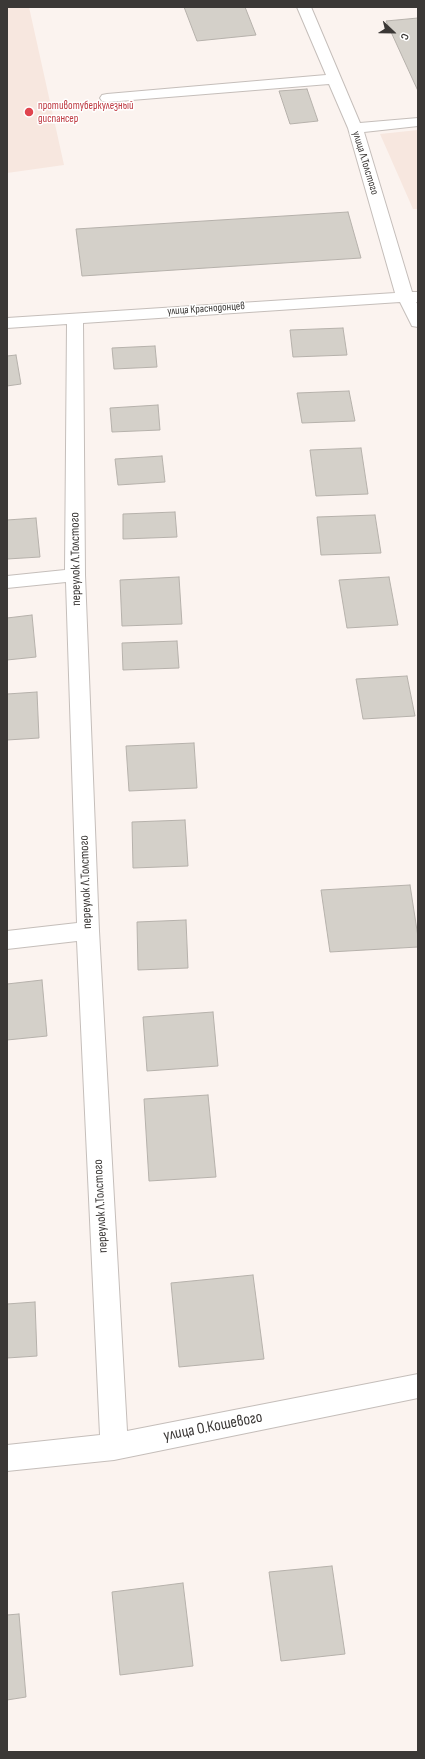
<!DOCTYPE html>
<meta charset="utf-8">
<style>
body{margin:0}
#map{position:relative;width:425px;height:1759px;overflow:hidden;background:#fbf3ef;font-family:"Sofia Sans Condensed",sans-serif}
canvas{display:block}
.frame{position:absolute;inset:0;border:8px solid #3b3836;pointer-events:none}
.north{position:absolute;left:373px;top:12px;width:40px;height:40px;-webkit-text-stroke:3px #fff;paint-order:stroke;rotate:112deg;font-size:11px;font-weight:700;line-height:16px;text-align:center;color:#3b3836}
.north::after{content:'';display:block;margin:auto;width:14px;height:18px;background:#3b3836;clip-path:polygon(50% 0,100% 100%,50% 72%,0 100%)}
</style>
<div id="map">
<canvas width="425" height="1759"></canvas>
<div class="frame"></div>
<div class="north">С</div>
</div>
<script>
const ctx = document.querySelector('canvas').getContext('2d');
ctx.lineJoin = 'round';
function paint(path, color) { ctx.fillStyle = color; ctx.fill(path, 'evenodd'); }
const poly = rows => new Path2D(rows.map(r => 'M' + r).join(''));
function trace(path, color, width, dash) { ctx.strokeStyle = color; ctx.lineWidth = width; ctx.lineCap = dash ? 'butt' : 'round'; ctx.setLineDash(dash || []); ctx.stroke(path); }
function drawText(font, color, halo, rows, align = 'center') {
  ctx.font = font + ' "Sofia Sans Condensed",sans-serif'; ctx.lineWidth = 3; ctx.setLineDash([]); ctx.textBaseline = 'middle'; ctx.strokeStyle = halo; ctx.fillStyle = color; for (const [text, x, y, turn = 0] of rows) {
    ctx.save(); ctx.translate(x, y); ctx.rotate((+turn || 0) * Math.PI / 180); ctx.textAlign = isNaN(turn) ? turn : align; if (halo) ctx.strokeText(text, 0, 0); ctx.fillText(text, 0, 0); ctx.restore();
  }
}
const built = poly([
 [7,7,29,7,64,165,7,173],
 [418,130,418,209,413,209,380,134]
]);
const building = poly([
 [184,7,245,7,256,35,197,41,184,7],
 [418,18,418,91,386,21,418,18],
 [307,89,318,121,290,124,279,91,307,89],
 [348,212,361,258,82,276,76,229,348,212],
 [343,328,347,355,293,357,290,330,343,328],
 [155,346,157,367,114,369,112,348,155,346],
 [16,355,21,384,7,386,7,356,16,355],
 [349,391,355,421,302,423,297,393,349,391],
 [158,405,160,430,112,432,110,408,158,405],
 [361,448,368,494,316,496,310,450,361,448],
 [162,456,165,482,118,485,115,459,162,456],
 [175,512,177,537,123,539,123,514,175,512],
 [375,515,381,553,321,555,317,517,375,515],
 [36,518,40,557,7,559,7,520,36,518],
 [179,577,182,624,122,626,120,580,179,577],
 [389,577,398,625,347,628,339,580,389,577],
 [32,615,36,657,7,660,7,618,32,615],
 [177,641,179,668,123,670,122,643,177,641],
 [407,676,415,716,363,719,356,679,407,676],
 [37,692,39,738,7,740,7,694,37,692],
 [194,743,197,788,129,791,126,746,194,743],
 [185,820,188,866,133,868,132,822,185,820],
 [410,885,418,937,418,947,330,952,321,890,410,885],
 [186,920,188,968,138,970,137,922,186,920],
 [42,980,47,1036,7,1040,7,984,42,980],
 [213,1012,218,1066,147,1071,143,1017,213,1012],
 [208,1095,216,1177,149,1181,144,1099,208,1095],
 [253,1275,264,1359,179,1367,171,1283,253,1275],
 [35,1302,37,1356,7,1358,7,1304,35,1302],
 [332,1566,345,1654,281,1661,269,1572,332,1566],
 [183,1583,193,1666,120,1675,112,1592,183,1583],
 [19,1614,26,1697,7,1700,7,1615,19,1614]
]);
const minor = poly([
 [297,7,311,7,360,123,418,118,418,126,364,132,412,292,418,292,418,302,416,302,418,305,418,327,412,326,400,302,83,323,85,575,99,931,127,1431,418,1374,418,1398,114,1460,7,1471,7,1445,100,1435,77,941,7,949,7,931,77,923,66,582,7,588,7,576,65,570,67,324,7,328,7,318,395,293,348,128,329,84,107,102,102,101,100,98,102,95,107,94,326,75,297,7]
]);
const markers = [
 [29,112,5,"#e0444e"]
];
const farHealthnames = [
 ["противотуберкулезный",38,106],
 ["диспансер",38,119]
];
const farStreetnames = [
 ["улица Л.Толстого",365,163,73],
 ["улица Краснодонцев",206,309,-4]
];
const streetNames = [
 ["переулок Л.Толстого",76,559,-91],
 ["переулок Л.Толстого",86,882,-92],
 ["переулок Л.Толстого",101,1206,-93]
];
const nearStreetnames = [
 ["улица О.Кошевого",213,1427,-11]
];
paint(built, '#f7e7df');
paint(building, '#d4d0c9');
trace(building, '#b6b1ab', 1);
trace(minor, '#c5beba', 2);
paint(minor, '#fff');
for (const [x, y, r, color] of markers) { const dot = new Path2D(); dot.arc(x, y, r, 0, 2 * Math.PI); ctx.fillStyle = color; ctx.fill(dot); trace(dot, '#fff', 1.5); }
drawText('11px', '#be3a42', '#fff', farHealthnames, 'left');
drawText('11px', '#3b3836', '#fff', farStreetnames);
drawText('13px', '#3b3836', '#fff', streetNames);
drawText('16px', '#3b3836', '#fff', nearStreetnames);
</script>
